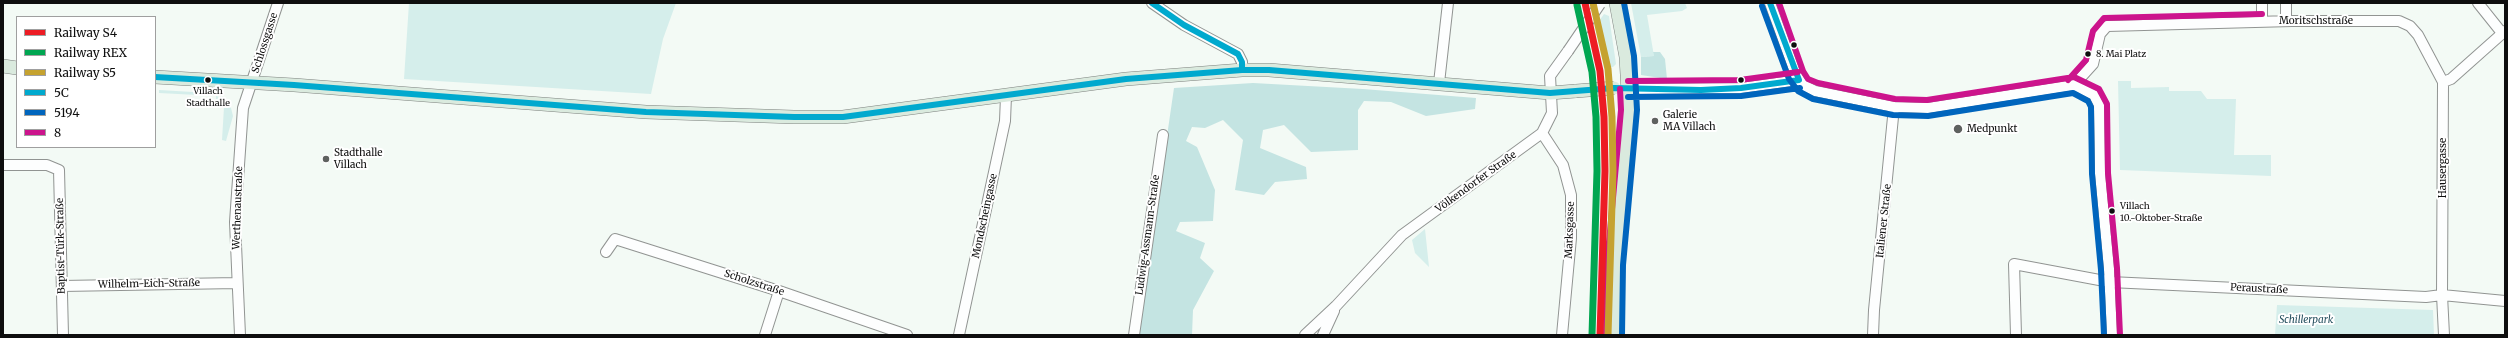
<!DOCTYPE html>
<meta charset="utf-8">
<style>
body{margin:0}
#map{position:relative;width:2508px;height:338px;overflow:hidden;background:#f3faf5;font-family:Merriweather,serif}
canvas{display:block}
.frame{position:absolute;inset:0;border:4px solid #0e0e0e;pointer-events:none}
.legend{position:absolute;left:16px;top:16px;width:140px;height:132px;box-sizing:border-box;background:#fff;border:1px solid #9f9f9f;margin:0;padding:5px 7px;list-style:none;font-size:12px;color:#0e0e0e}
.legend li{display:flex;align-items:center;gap:8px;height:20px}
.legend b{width:20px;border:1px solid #9f9f9f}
</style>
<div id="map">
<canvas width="2508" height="338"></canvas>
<div class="frame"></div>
<ul class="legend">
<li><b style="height:5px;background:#ed1c24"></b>Railway S4</li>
<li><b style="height:5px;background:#00a651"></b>Railway REX</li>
<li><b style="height:5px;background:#c5a22f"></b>Railway S5</li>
<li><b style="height:5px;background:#00a9ce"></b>5C</li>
<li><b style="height:5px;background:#0065bd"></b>5194</li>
<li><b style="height:5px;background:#cc148c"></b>8</li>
</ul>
</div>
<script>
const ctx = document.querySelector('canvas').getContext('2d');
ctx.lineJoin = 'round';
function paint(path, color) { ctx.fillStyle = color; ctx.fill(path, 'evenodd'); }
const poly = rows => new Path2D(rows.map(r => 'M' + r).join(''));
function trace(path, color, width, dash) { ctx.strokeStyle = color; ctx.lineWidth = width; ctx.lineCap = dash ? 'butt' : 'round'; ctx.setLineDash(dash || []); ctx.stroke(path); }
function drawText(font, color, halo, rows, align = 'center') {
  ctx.font = font + ' Merriweather,serif'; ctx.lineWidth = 4; ctx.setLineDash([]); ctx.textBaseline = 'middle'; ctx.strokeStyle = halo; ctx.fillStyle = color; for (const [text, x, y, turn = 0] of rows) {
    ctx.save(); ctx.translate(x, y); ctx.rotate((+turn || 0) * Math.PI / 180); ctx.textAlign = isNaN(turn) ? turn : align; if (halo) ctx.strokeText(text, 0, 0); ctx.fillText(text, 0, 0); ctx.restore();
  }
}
const green = poly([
 [409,3,676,3,663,39,651,94,404,79],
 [1631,3,1685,3,1687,8,1682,11,1647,15,1654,56,1641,57],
 [1604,14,1609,16,1616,64,1613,67,1607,67,1597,24],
 [2118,81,2131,81,2131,88,2169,87,2169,91,2201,91,2207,99,2236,99,2234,155,2271,155,2271,176,2120,170],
 [159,90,210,93,223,99,216,104,216,96,159,93],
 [225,102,231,108,233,116,226,141,222,140,224,107,216,106],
 [1425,229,1429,267,1415,253,1412,240],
 [2277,305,2433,310,2434,335,2275,335]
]);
const forest = poly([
 [1653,52,1660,52,1665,59,1667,79,1641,75,1641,57,1654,56],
 [1253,83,1363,89,1476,98,1475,109,1426,116,1391,102,1364,101,1358,110,1358,150,1311,152,1284,125,1263,130,1260,148,1306,167,1307,179,1275,182,1264,195,1235,190,1243,140,1223,120,1205,128,1192,127,1186,141,1197,147,1215,190,1213,221,1180,222,1176,231,1205,243,1200,258,1214,271,1193,310,1192,335,1138,335,1174,88]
]);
const minor = poly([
 [1152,3,1184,25,1238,54,1242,62,1242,70],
 [1770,3,1796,75,1803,85,1815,91,1894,107,1928,108,2074,85,2094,95,2099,105,2100,173,2109,269,2112,335],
 [2262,3,2262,22],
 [2286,3,2286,21],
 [2478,3,2502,33],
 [1439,83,1448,3],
 [2074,85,2093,64,2100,34,2107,26,2292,21,2399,21,2410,26,2418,35,2443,82],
 [1628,89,1741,88,1799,80],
 [1542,133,1563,165,1571,195,1571,238,1562,335],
 [3,165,47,165,59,170,63,335],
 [606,252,615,239,779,291,907,335],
 [62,286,237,283],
 [240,335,235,222,243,108,278,3],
 [765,335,779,291],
 [959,335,1005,121,1006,96],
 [1134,335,1163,135],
 [1305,335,1336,306,1402,235,1542,133,1552,113,1550,76,1568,51],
 [1323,335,1334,311],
 [1873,335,1874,310,1894,107],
 [2016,335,2014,264,2110,282,2426,297,2442,295,2505,301],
 [2444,335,2442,295,2443,82,2451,79,2505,31]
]);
const major = poly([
 [3,66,17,68],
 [155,77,294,85,646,112,794,117,843,117,1126,79,1242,70,1269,70,1550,93,1576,91],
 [1614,335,1615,265,1629,110,1626,57,1616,3]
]);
const rail = poly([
 [1577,3,1589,53,1596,117,1597,179,1592,335]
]);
const minorBridge = poly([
 [1568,51,1600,4]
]);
const majorBridge = poly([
 [1576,91,1614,88]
]);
const bus1 = poly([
 [1152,3,1184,25,1238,54,1242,62,1242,70],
 [1770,3,1799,80],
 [155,77,294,85,646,112,794,117,843,117,1126,79,1242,70,1269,70,1550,93,1614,88,1701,90,1741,88,1799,80]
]);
const bus2 = poly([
 [1762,6,1789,79,1798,91,1813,99,1893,115,1928,116,2073,93,2088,101,2091,107,2092,174,2101,270,2104,335],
 [1628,97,1741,96,1800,88],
 [1622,335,1623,265,1637,110,1634,56,1624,3]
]);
const bus3 = poly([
 [1779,3,1803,71,1808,79,1818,83,1895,99,1927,100,2074,77,2099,89,2107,104,2108,173,2117,268,2120,335],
 [2068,80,2086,60,2093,31,2104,18,2262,14],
 [1628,81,1740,80,1798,72],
 [1606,335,1607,264,1621,110,1620,89]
]);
const rail1 = poly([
 [1585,3,1600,71,1604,117,1605,171,1600,335]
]);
const rail2 = poly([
 [1577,5,1592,72,1596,117,1597,171,1592,335]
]);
const rail3 = poly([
 [1593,3,1608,69,1612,117,1613,171,1608,335]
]);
const markers = [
 [1794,45,3.5,"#0e0e0e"],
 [2088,54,3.5,"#0e0e0e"],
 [208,80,3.5,"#0e0e0e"],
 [1741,80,3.5,"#0e0e0e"],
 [1655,121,4,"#5e615f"],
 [1958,129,5,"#5e615f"],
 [326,159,4,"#5e615f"],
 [2112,211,3.5,"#0e0e0e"]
];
const busNames = [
 ["8. Mai Platz",2096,54],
 ["Villach",208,91,"center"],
 ["Stadthalle",208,103,"center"],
 ["Villach",2120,206],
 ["10.-Oktober-Straße",2120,218]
];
const streetNames = [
 ["Moritschstraße",2316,21],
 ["Schlossgasse",265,43,-72],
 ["Hausergasse",2443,168,-90],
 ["Völkendorfer Straße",1476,182,-36],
 ["Werthenaustraße",238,208,-88],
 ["Mondscheingasse",985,216,-78],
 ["Italiener Straße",1884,221,-84],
 ["Marksgasse",1570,230,-88],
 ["Ludwig-Assmann-Straße",1148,235,-82],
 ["Baptist-Türk-Straße",61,246,-91],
 ["Scholzstraße",754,283,18],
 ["Wilhelm-Eich-Straße",149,284,-1],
 ["Peraustraße",2259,289,3]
];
const poiNames = [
 ["Galerie",1663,115],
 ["MA Villach",1663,127],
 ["Medpunkt",1967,129],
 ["Stadthalle",334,153],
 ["Villach",334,165]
];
const parkNames = [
 ["Schillerpark",2306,320]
];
paint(green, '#d5eeeb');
paint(forest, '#c4e4e2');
trace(minor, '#919492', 12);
trace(major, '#7e827f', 14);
trace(minor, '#fdfefe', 10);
trace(major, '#daeade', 13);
trace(rail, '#ced5c6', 3);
trace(minorBridge, '#919492', 12, []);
trace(majorBridge, '#7e827f', 14, []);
trace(minorBridge, '#fdfefe', 10);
trace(majorBridge, '#daeade', 13);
trace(bus1, '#00a9ce', 6);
trace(bus2, '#0065bd', 6);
trace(bus3, '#cc148c', 6);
trace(rail1, '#ed1c24', 7);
trace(rail2, '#00a651', 7);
trace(rail3, '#c5a22f', 7);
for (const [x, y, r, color] of markers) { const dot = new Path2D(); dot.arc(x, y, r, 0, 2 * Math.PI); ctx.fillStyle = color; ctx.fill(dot); trace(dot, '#fff', 1.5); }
drawText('9px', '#0e0e0e', '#fff', busNames, 'left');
drawText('10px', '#0e0e0e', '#fff', streetNames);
drawText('10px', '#0e0e0e', '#fff', poiNames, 'left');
drawText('italic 10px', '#254f5e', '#fff', parkNames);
</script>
